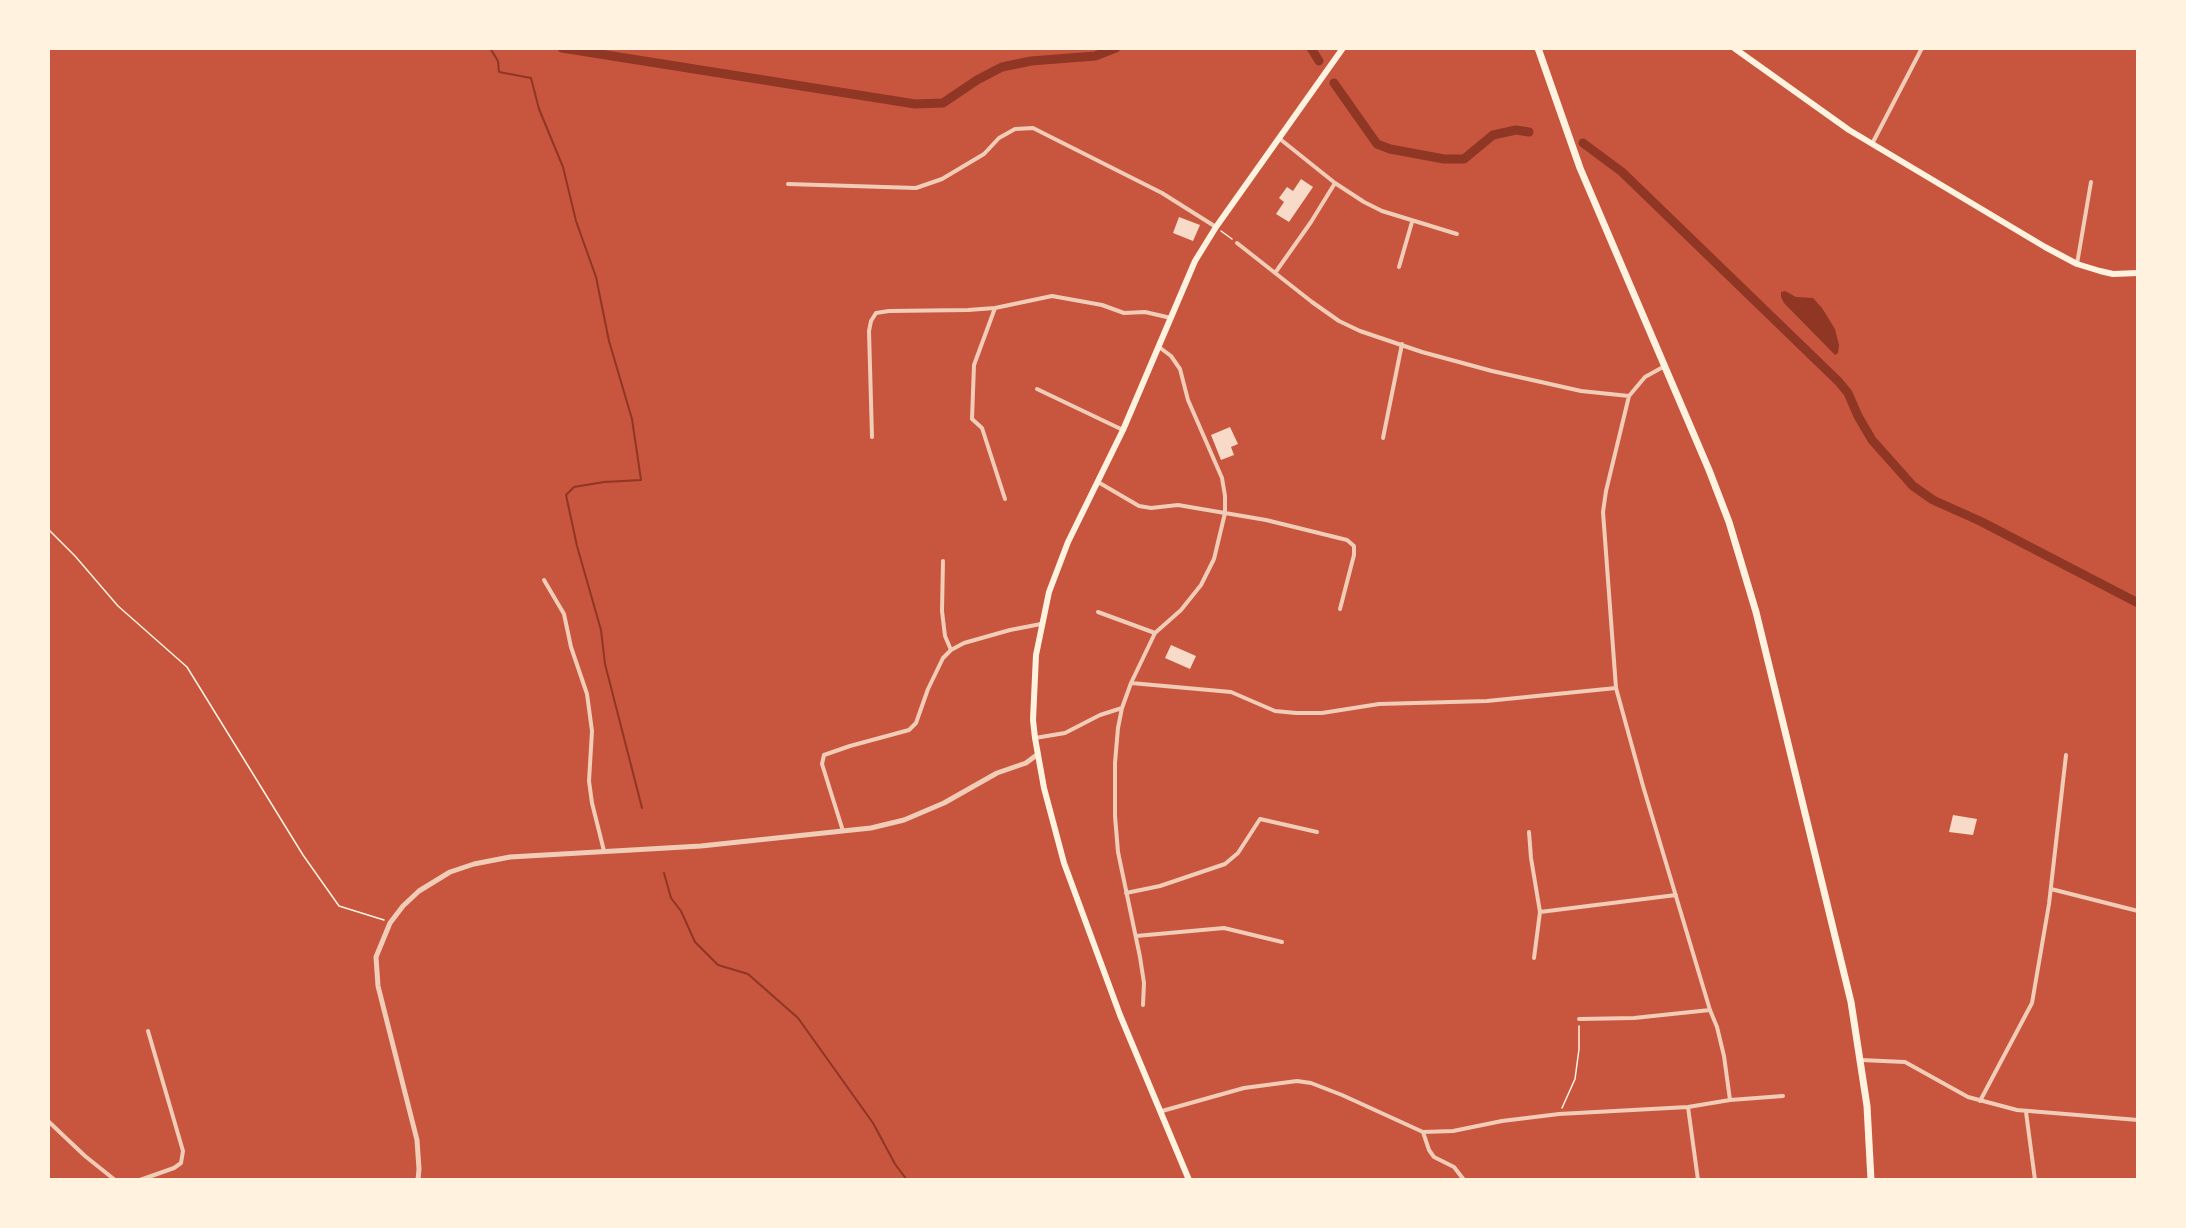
<!DOCTYPE html>
<style>
body{margin:0}
#map{position:relative;width:2186px;height:1228px;overflow:hidden;background:#c8553d;font-family:Cabin,sans-serif}
canvas{display:block}
.frame{position:absolute;inset:0;border:50px solid #fff3e0;pointer-events:none}
</style>
<div id="map">
<canvas width="2186" height="1228"></canvas>
<div class="frame"></div>
</div>
<script>
const ctx = document.querySelector('canvas').getContext('2d');
ctx.lineJoin = 'round';
function paint(path, color) { ctx.fillStyle = color; ctx.fill(path, 'evenodd'); }
const poly = rows => new Path2D(rows.map(r => 'M' + r).join(''));
function trace(path, color, width, dash) { ctx.strokeStyle = color; ctx.lineWidth = width; ctx.lineCap = dash ? 'butt' : 'round'; ctx.setLineDash(dash || []); ctx.stroke(path); }
const water = poly([
 [1785,291,1796,297,1813,298,1822,308,1835,329,1839,345,1838,353,1835,355,1784,303,1781,297,1781,292]
]);
const stream = poly([
 [490,48,498,61,499,72,531,78,539,109,563,167,576,221,596,277,609,341,632,419,641,480,604,482,574,487,566,495,577,546,601,630,605,664,642,808],
 [664,873,671,898,681,911,695,942,718,965,748,974,798,1018,873,1123,895,1164,907,1180]
]);
const canal = poly([
 [562,48,915,104,943,103,977,80,1002,67,1031,61,1095,56,1116,48],
 [1311,48,1319,61],
 [1334,83,1377,144,1390,149,1444,159,1464,159,1493,135,1516,130,1529,132],
 [1583,143,1622,172,1839,382,1848,393,1858,416,1872,440,1913,486,1933,500,1980,521,2138,603]
]);
const building = poly([
 [1301,179,1313,187,1289,222,1276,214,1284,202,1279,198,1287,187,1293,191],
 [1179,217,1200,225,1193,241,1173,233],
 [1230,427,1238,444,1231,447,1234,455,1221,460,1211,435],
 [1171,645,1196,656,1190,669,1165,658],
 [1953,815,1977,819,1973,835,1949,832]
]);
const path = poly([
 [1221,231,1232,239],
 [48,529,75,556,118,606,187,667,303,855,339,906,384,920],
 [1562,1108,1575,1079,1579,1049,1579,1026]
]);
const minor = poly([
 [1280,139,1335,183,1364,202,1382,211,1457,234],
 [1872,144,1922,48],
 [788,184,916,188,942,179,984,154,999,138,1015,129,1033,128,1162,193,1216,227],
 [1237,243,1312,302,1339,321,1360,331,1422,352,1492,371,1581,391,1629,396],
 [2077,264,2091,182],
 [1399,267,1412,222],
 [1275,273,1311,222,1335,183],
 [995,308,974,365,972,419,982,428,1005,499],
 [1663,367,1645,377,1629,396,1606,491,1603,512,1616,688,1643,786,1710,1010,1717,1027,1724,1056,1730,1100],
 [1037,389,1123,430],
 [872,437,869,331,871,321,876,313,889,311,968,310,995,308,1052,296,1102,305,1124,313,1145,312,1171,318],
 [1383,438,1402,344],
 [1098,482,1139,506,1151,508,1178,505,1266,520,1347,540,1354,546,1354,555,1340,609],
 [943,561,942,611,945,636,951,650],
 [544,580,564,614,571,647,587,694,592,731,589,781,592,803,604,851],
 [1098,612,1155,633],
 [1131,683,1231,692,1275,711,1296,713,1322,713,1379,704,1487,701,1616,688],
 [1035,738,1065,733,1100,715,1122,708],
 [843,831,822,764,824,755,850,746,909,730,916,723,928,689,943,658,951,650,964,643,1010,630,1041,624],
 [1529,832,1531,858,1540,912,1676,895],
 [2051,889,2138,911],
 [1126,893,1160,886,1225,864,1238,853,1260,819,1317,832],
 [1136,936,1224,928,1282,942],
 [1534,958,1540,912],
 [1143,1005,1144,983,1140,957,1118,852,1115,816,1115,763,1118,728,1122,708,1131,683,1155,633,1181,610,1201,585,1214,559,1225,513,1225,496,1222,478,1188,400,1180,369,1171,356,1159,347],
 [1579,1019,1634,1018,1710,1010],
 [1861,1060,1905,1062,1968,1097,2017,1110,2138,1120],
 [1980,1101,2032,1003,2049,904,2066,755],
 [1688,1107,1698,1180],
 [1162,1111,1244,1088,1297,1081,1311,1083,1342,1095,1423,1132,1453,1131,1502,1121,1559,1114,1688,1107,1730,1100,1783,1096],
 [2026,1112,2035,1180],
 [48,1121,85,1156,115,1180],
 [1423,1132,1429,1150,1434,1157,1454,1167,1464,1180],
 [140,1180,174,1168,181,1163,183,1151,148,1031]
]);
const tertiary = poly([
 [418,1180,419,1169,417,1140,378,986,376,957,390,923,403,906,419,891,450,872,474,864,510,857,701,846,871,828,904,820,944,803,997,773,1026,763,1038,754]
]);
const secondary = poly([
 [1734,48,1849,130,2045,247,2077,264,2100,271,2113,274,2138,273],
 [1189,1180,1120,1015,1064,863,1044,788,1035,738,1033,720,1036,655,1049,592,1068,542,1123,430,1195,261,1216,227,1343,48]
]);
const trunk = poly([
 [1538,48,1580,168,1709,470,1729,522,1756,612,1851,1002,1867,1106,1871,1180]
]);
paint(water, '#8f3625');
trace(stream, '#8f3625', 2);
trace(canal, '#8f3625', 9);
paint(building, '#f7dbc8');
trace(path, '#fff3e0', 1.5);
trace(minor, '#f1ccb7', 4);
trace(tertiary, '#f1ccb7', 5);
trace(secondary, '#fff3e0', 6);
trace(trunk, '#fff3e0', 7);
</script>
